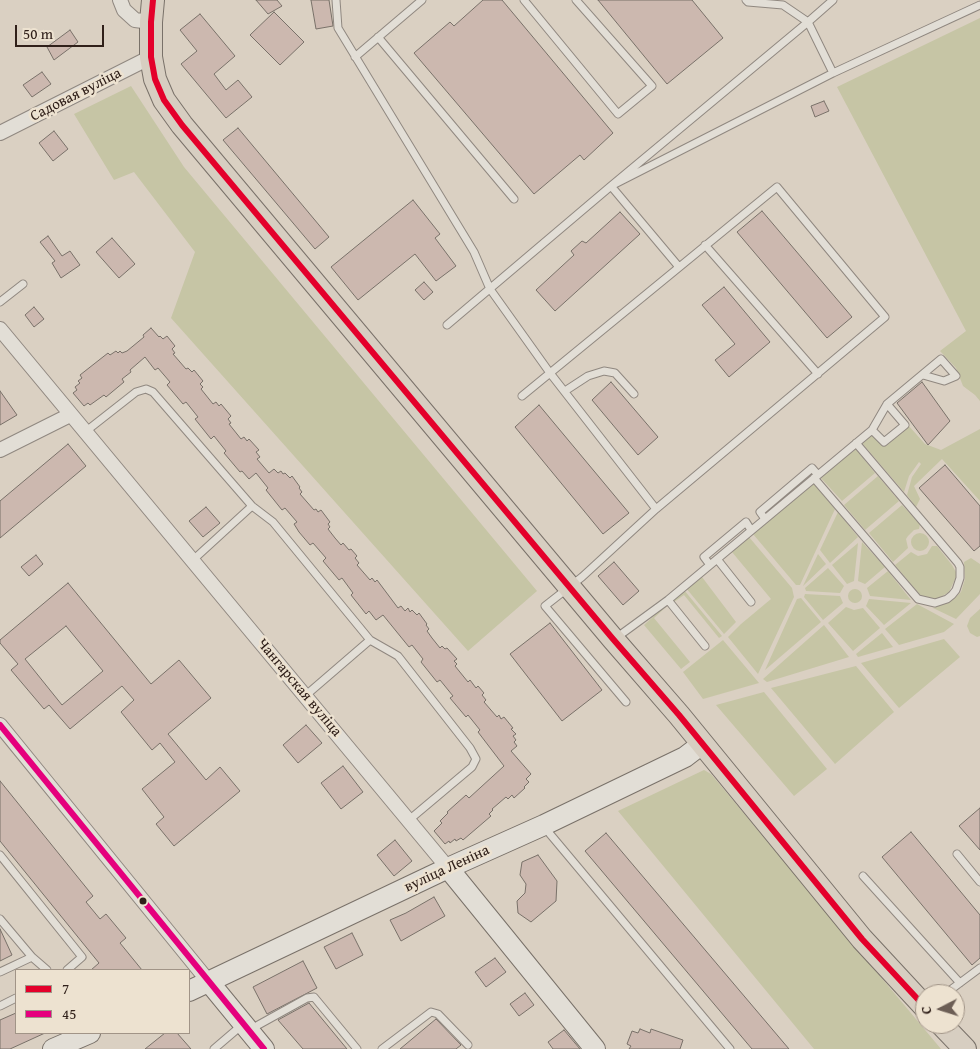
<!DOCTYPE html>
<meta charset="utf-8">
<style>
body{margin:0}
#map{position:relative;width:980px;height:1049px;overflow:hidden;background:#dad0c2;font-family:"Gentium Book Plus",serif}
canvas{display:block}
.legend{position:absolute;left:15px;top:969px;width:175px;height:65px;box-sizing:border-box;background:#ede2d0;border:1px solid #a19487;margin:0;padding:6px 9px;list-style:none;font-size:15px;color:#30201a}
.legend li{display:flex;align-items:center;gap:10px;height:25px}
.legend b{width:25px;border:1px solid #a19487}
.north{position:absolute;left:915px;top:984px;width:50px;height:50px;box-sizing:border-box;background:#ede2d0;border:1px solid #a19487;border-radius:50%;rotate:265deg;font-size:14px;font-weight:700;line-height:20px;text-align:center;color:#30201a}
.north::after{content:'';display:block;margin:auto;width:18px;height:22px;background:#6c5e55;clip-path:polygon(50% 0,100% 100%,50% 72%,0 100%)}
.scale{position:absolute;left:15px;top:25px;width:89px;height:22px;box-sizing:border-box;border:2px solid #30201a;border-top:0;padding-left:6px;font-size:15px;line-height:18px;white-space:nowrap;color:#30201a;-webkit-text-stroke:4px #ede2d0;paint-order:stroke}
</style>
<div id="map">
<canvas width="980" height="1049"></canvas>
<ul class="legend">
<li><b style="height:6px;background:#e4002b"></b>7</li>
<li><b style="height:6px;background:#e5007d"></b>45</li>
</ul>
<div class="north">С</div>
<div class="scale">50 m</div>
</div>
<script>
const ctx = document.querySelector('canvas').getContext('2d');
ctx.lineJoin = 'round';
function paint(path, color) { ctx.fillStyle = color; ctx.fill(path, 'evenodd'); }
const poly = rows => new Path2D(rows.map(r => 'M' + r).join(''));
function trace(path, color, width, dash) { ctx.strokeStyle = color; ctx.lineWidth = width; ctx.lineCap = dash ? 'butt' : 'round'; ctx.setLineDash(dash || []); ctx.stroke(path); }
function drawText(font, color, halo, rows, align = 'center') {
  ctx.font = font + ' "Gentium Book Plus",serif'; ctx.lineWidth = 5; ctx.setLineDash([]); ctx.textBaseline = 'middle'; ctx.strokeStyle = halo; ctx.fillStyle = color; for (const [text, x, y, turn = 0] of rows) {
    ctx.save(); ctx.translate(x, y); ctx.rotate((+turn || 0) * Math.PI / 180); ctx.textAlign = isNaN(turn) ? turn : align; if (halo) ctx.strokeText(text, 0, 0); ctx.fillText(text, 0, 0); ctx.restore();
  }
}
const green = poly([
 [980,18,980,401,975,395,963,386,956,368,940,351,966,331,837,87],
 [131,86,184,167,537,591,468,651,171,318,195,252,134,172,114,180,74,114],
 [908,425,925,444,941,450,980,429,980,501,942,459,914,486,920,499,916,507,907,495,912,477,921,464,919,462,909,476,904,492,862,443,873,434,884,445],
 [856,449,875,473,842,501,820,477],
 [878,476,899,501,865,530,844,505],
 [813,483,835,509,800,585,796,585,753,534],
 [902,505,920,524,919,529,914,530,908,536,906,539,908,548,893,562,869,533],
 [838,512,858,537,830,563,820,550],
 '911 542a9 9 0 1 1 18 0a9 9 0 1 1-18 0Z',
 [749,537,792,588,794,597,758,674,728,637,741,624,771,599,732,552,722,560,722,559],
 [862,542,885,567,865,584,858,581],
 [858,543,854,581,847,584,832,565],
 [932,546,937,546,952,565,956,572,956,577,949,592,939,598,929,598,920,595,895,565,911,552,918,556,927,554],
 [818,554,826,564,803,586],
 [971,558,980,564,980,594,956,619,933,608,949,602,961,592,965,579,964,562],
 [716,564,702,577,736,622,724,634,686,588],
 [828,568,844,586,840,593,806,591,805,588],
 [888,571,911,600,870,596,867,588],
 '848 596a7 7 0 1 1 14 0a7 7 0 1 1-14 0Z',
 [684,590,722,636,719,638,684,595,674,602,672,600],
 [805,594,840,596,843,603,823,620,804,597],
 [801,598,821,622,765,670,797,599],
 [869,599,911,603,884,625,866,606],
 [917,604,954,624,944,632,899,645,885,629],
 [665,606,666,607,654,618,690,662,681,669,644,625],
 [846,607,854,610,863,608,880,628,853,651,828,623],
 [980,609,980,636,977,637,970,633,967,626,970,618],
 [824,625,849,657,767,682,763,679],
 [882,633,893,647,858,657,856,654],
 [944,639,960,657,899,708,861,663],
 [723,640,759,683,703,699,683,672],
 [856,666,894,712,835,764,771,688],
 [764,692,827,769,794,796,716,705],
 [704,770,711,774,941,1049,814,1049,618,811]
]);
const building = poly([
 [256,0,277,0,282,6,268,14,256,0],
 [311,0,329,0,333,26,316,29,311,0],
 [483,0,502,0,613,133,584,160,580,155,534,194,414,53,450,22,454,26,483,0],
 [598,0,692,0,723,38,667,84,598,0],
 [274,12,304,42,280,65,250,35,274,12],
 [200,14,235,56,214,74,226,90,238,80,252,97,226,118,181,64,197,51,180,30,200,14],
 [70,30,78,42,54,60,47,47,70,30],
 [42,72,51,84,32,97,23,85,42,72],
 [824,101,829,111,815,117,811,106,824,101],
 [238,128,329,237,315,249,223,140,238,128],
 [54,131,68,149,53,161,39,143,54,131],
 [413,200,440,234,435,238,456,266,436,281,415,254,358,300,331,267,413,200],
 [762,211,852,317,827,338,737,232,762,211],
 [620,212,640,234,555,311,536,290,574,255,571,251,582,241,586,243,620,212],
 [48,236,62,256,70,251,80,265,61,278,52,263,55,261,40,242,48,236],
 [112,238,135,264,119,278,96,252,112,238],
 [424,282,433,292,424,300,415,290,424,282],
 [724,287,770,342,729,377,715,360,735,344,702,305,724,287],
 [34,307,44,319,34,327,25,315,34,307],
 [151,328,159,337,160,336,163,339,167,336,175,346,172,349,175,353,173,354,186,369,188,368,192,372,194,370,203,381,200,384,203,387,201,389,213,404,216,402,219,406,221,404,231,416,228,419,231,423,229,424,241,439,244,437,247,441,249,439,259,450,256,452,260,457,257,459,269,473,274,469,278,473,281,471,283,474,285,473,290,478,292,476,300,487,299,488,302,492,300,494,314,510,316,509,318,512,321,510,330,522,328,524,330,527,328,529,335,538,341,545,343,543,349,550,351,549,357,556,355,558,359,563,357,565,370,580,372,578,375,582,377,580,398,608,401,606,405,611,408,608,410,612,412,610,417,615,419,613,427,624,426,625,429,629,427,631,432,638,440,648,442,646,445,649,447,648,457,659,454,661,457,664,455,666,468,682,470,680,476,688,478,686,484,693,482,695,486,700,484,702,497,717,499,715,501,719,504,717,513,728,511,729,516,734,513,736,516,740,514,742,517,746,511,751,531,774,526,779,529,782,524,787,525,788,514,798,512,795,508,799,506,797,492,809,493,810,489,814,491,816,463,840,461,838,456,841,455,839,450,843,449,841,445,844,434,831,442,823,440,821,448,813,447,812,466,795,469,798,504,766,478,732,480,730,468,715,466,717,450,698,453,696,440,680,437,682,421,662,423,659,412,645,409,647,383,615,376,620,369,611,366,614,351,595,353,593,342,578,339,580,323,561,326,558,313,543,310,545,299,532,294,524,297,522,285,508,282,510,266,490,268,488,256,473,249,479,242,471,240,472,224,453,226,451,214,436,211,439,195,419,198,417,186,402,183,404,167,385,170,382,158,368,155,370,145,357,130,370,131,372,122,379,124,382,106,397,104,395,90,405,88,403,84,406,73,393,77,390,75,387,80,383,78,381,82,378,80,375,108,353,110,355,116,351,118,353,120,351,122,353,127,351,144,337,143,335,151,328],
 [611,382,658,437,638,455,592,400,611,382],
 [922,382,950,421,928,445,897,403,922,382],
 [0,391,17,415,0,425,0,391],
 [539,405,629,513,603,534,515,427,539,405],
 [68,444,86,466,0,538,0,501,68,444],
 [945,465,980,506,980,546,974,551,919,488,945,465],
 [206,507,220,523,203,537,189,521,206,507],
 [36,555,43,564,29,576,21,567,36,555],
 [614,562,639,591,623,605,598,576,614,562],
 [68,583,151,684,179,660,211,698,168,734,206,780,220,767,240,791,174,846,156,824,164,817,142,789,175,762,160,743,152,750,121,712,134,700,122,686,70,729,49,705,44,709,11,670,18,664,0,643,0,640,68,583],
 [66,626,103,671,62,705,25,659,66,626],
 [550,623,602,690,562,721,510,654,550,623],
 [306,725,322,743,298,763,283,745,306,725],
 [343,766,363,792,341,809,321,783,343,766],
 [0,781,93,896,86,902,100,919,106,914,126,938,120,943,142,970,91,970,99,963,0,841,0,781],
 [980,808,980,850,959,826,980,808],
 [911,832,980,915,980,958,972,965,882,857,911,832],
 [606,833,789,1049,752,1049,585,851,606,833],
 [395,840,412,861,394,876,377,855,395,840],
 [538,855,557,881,556,901,531,922,518,913,517,901,525,893,526,884,520,875,522,862,538,855],
 [434,897,445,916,401,941,390,920,406,913,434,897],
 [0,929,12,955,0,961,0,929],
 [352,933,363,955,336,969,324,947,352,933],
 [495,958,506,972,486,987,475,972,495,958],
 [303,961,317,988,267,1014,253,987,303,961],
 [525,993,534,1005,519,1016,510,1004,525,993],
 [309,1003,347,1049,303,1049,278,1020,309,1003],
 [16,1013,16,1033,45,1033,10,1049,0,1049,0,1020,16,1013],
 [436,1019,461,1045,456,1049,400,1049,436,1019],
 [640,1029,650,1033,651,1029,683,1040,680,1049,629,1049,631,1046,627,1044,632,1031,638,1033,640,1029],
 [564,1030,580,1049,553,1049,548,1042,564,1030],
 [165,1033,177,1033,191,1049,145,1049,165,1033]
]);
const lane = poly([
 [336,0,338,28,474,252,490,289,550,373,656,509],
 [524,0,618,114,652,86,576,0],
 [746,0,748,2,783,5,808,22,833,73,611,186,808,22,833,0],
 [378,37,514,199],
 [355,57,422,0],
 [833,73,980,5],
 [705,245,818,374],
 [0,302,23,284],
 [447,325,611,186,679,267],
 [565,391,588,376,604,371,615,373,634,394],
 [522,396,777,187,885,317,656,509,582,577,545,606,626,702],
 [872,430,884,442,905,425,887,404],
 [85,432,136,392,146,389,153,392,252,506,273,522,370,640,398,656,470,748,476,759,472,767,409,820],
 [814,478,918,599,935,603,947,599,952,595,956,590,960,578,960,567,958,563,856,443],
 [765,519,760,512,812,468,818,475],
 [717,559,751,602],
 [193,560,252,506],
 [710,565,704,557,746,522,751,530],
 [668,600,705,646],
 [616,638,668,600,872,430,887,404,941,359,956,376,944,381,923,375],
 [305,696,370,640],
 [545,828,730,1049],
 [957,854,980,882],
 [0,855,82,957,67,970],
 [863,876,960,983],
 [0,919,32,957,47,970],
 [0,972,32,957],
 [945,994,980,968],
 [0,1006,16,998],
 [251,1029,307,998,314,997,357,1049],
 [214,1049,242,1025],
 [382,1049,431,1012,438,1014,468,1045]
]);
const street = poly([
 [120,0,124,10,135,20,151,22],
 [0,133,151,57],
 [0,329,448,868],
 [0,450,70,415],
 [0,725,209,982]
]);
const secondary = poly([
 [448,868,595,1049],
 [209,982,264,1049],
 [189,991,448,868,544,825,685,757,702,744],
 [53,1049,90,1033]
]);
const primary = poly([
 [153,0,151,22,151,57,155,79,164,100,182,125,613,639,679,715,862,939,925,1007],
 [941,1024,965,1049]
]);
const bus1 = poly([
 [153,0,151,22,151,57,155,79,164,100,182,125,613,639,679,715,862,939,925,1007]
]);
const bus2 = poly([
 [0,725,264,1049]
]);
const markers = [
 [143,901,4.5,"#30201a"]
];
const streetNames = [
 ["Садовая вуліца",76,95,-27],
 ["Чангарская вуліца",299,688,50],
 ["вуліца Леніна",447,869,-25]
];
paint(green, '#c6c5a5');
paint(building, '#ccb8af');
trace(building, '#797169', 1);
trace(lane, '#908880', 9);
trace(street, '#908880', 16);
trace(secondary, '#797169', 22);
trace(primary, '#797169', 24);
trace(lane, '#e2ded6', 7);
trace(street, '#e2ded6', 14);
trace(secondary, '#e2ded6', 20);
trace(primary, '#d7cec1', 22);
trace(bus1, '#e4002b', 6);
trace(bus2, '#e5007d', 6);
for (const [x, y, r, color] of markers) { const dot = new Path2D(); dot.arc(x, y, r, 0, 2 * Math.PI); ctx.fillStyle = color; ctx.fill(dot); trace(dot, '#ede2d0', 2); }
drawText('15px', '#30201a', '#ede2d0', streetNames);
</script>
